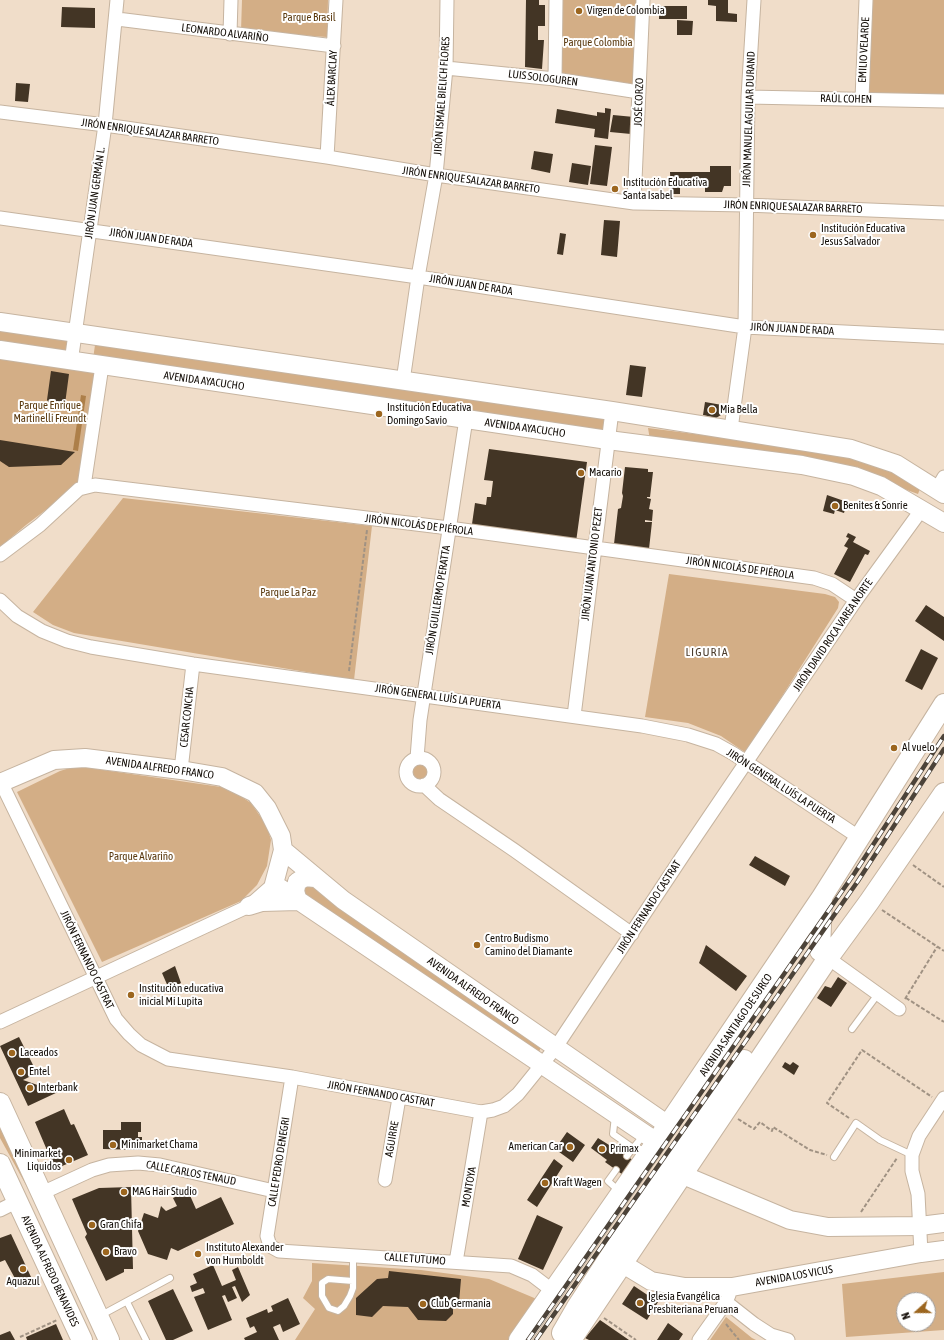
<!DOCTYPE html>
<meta charset="utf-8">
<style>
body{margin:0}
#map{position:relative;width:944px;height:1340px;overflow:hidden;background:#f0ddc9;font-family:"Asap Condensed",sans-serif}
canvas{display:block}
.north{position:absolute;left:896px;top:1292px;width:40px;height:40px;box-sizing:border-box;background:#fff;border:1px solid #a09d9b;border-radius:50%;rotate:249deg;font-size:11px;font-weight:700;line-height:16px;text-align:center;color:#110b05}
.north::after{content:'';display:block;margin:auto;width:14px;height:18px;background:#9c661f;clip-path:polygon(50% 0,100% 100%,50% 72%,0 100%)}
</style>
<div id="map">
<canvas width="944" height="1340"></canvas>
<div class="north">N</div>
</div>
<script>
const ctx = document.querySelector('canvas').getContext('2d');
ctx.lineJoin = 'round';
function paint(path, color) { ctx.fillStyle = color; ctx.fill(path, 'evenodd'); }
const poly = rows => new Path2D(rows.map(r => 'M' + r).join(''));
function trace(path, color, width, dash) { ctx.strokeStyle = color; ctx.lineWidth = width; ctx.lineCap = dash ? 'butt' : 'round'; ctx.setLineDash(dash || []); ctx.stroke(path); }
function drawText(font, color, halo, rows, align = 'center') {
  ctx.font = font + ' "Asap Condensed",sans-serif'; ctx.lineWidth = 4; ctx.setLineDash([]); ctx.textBaseline = 'middle'; ctx.strokeStyle = halo; ctx.fillStyle = color; for (const [text, x, y, turn = 0] of rows) {
    ctx.save(); ctx.translate(x, y); ctx.rotate((+turn || 0) * Math.PI / 180); ctx.textAlign = isNaN(turn) ? turn : align; if (halo) ctx.strokeText(text, 0, 0); ctx.fillText(text, 0, 0); ctx.restore();
  }
}
const green = poly([
 [242,0,328,0,327,37,241,31],
 [556,0,643,0,639,92,555,79],
 [873,0,944,0,944,97,867,96],
 [0,322,76,333,71,362,0,350],
 [95,345,607,419,605,433,93,359],
 [0,354,107,370,89,477,26,525,0,547],
 [648,428,828,451,887,467,921,486,918,494,851,470,650,440],
 [123,498,372,526,354,680,74,633,53,625,33,612],
 [669,574,825,594,835,597,839,602,838,608,746,753,721,736,688,723,645,717],
 '411 772a9 9 0 1 1 18 0a9 9 0 1 1-18 0Z',
 [76,766,228,788,251,803,267,826,271,840,267,866,257,885,241,901,102,962,17,792,60,771],
 [313,881,542,1044,538,1055,301,891],
 [0,1123,32,1196,0,1138],
 [312,1263,421,1270,489,1279,539,1300,509,1340,295,1340,315,1309,303,1298,312,1281],
 [944,1272,944,1330,846,1337,842,1284],
 [904,1300,928,1300,928,1324,904,1324],
 [726,1317,752,1338,756,1340,710,1340]
]);
const water = poly([
 [81,395,86,396,78,451,73,450]
]);
const building = poly([
 [526,0,539,0,539,5,545,5,545,26,538,26,538,40,544,40,542,69,525,67],
 [708,0,728,0,728,13,737,14,737,22,716,21,716,6,708,5],
 [659,6,687,6,687,19,659,19],
 [62,7,95,8,95,28,61,27],
 [677,20,693,21,692,35,677,35],
 [16,83,30,84,28,102,15,101],
 [605,108,611,109,608,139,594,137,595,129,555,123,557,109,597,116,597,112,605,113],
 [613,115,634,117,631,134,610,132],
 [595,145,612,147,607,186,590,184],
 [534,151,553,154,550,173,531,169],
 [572,163,591,166,588,185,569,182],
 [710,166,731,166,731,186,724,186,722,192,705,192,705,184,680,185,680,194,671,194,670,172,710,172],
 [604,220,620,221,617,257,601,255],
 [560,233,566,234,563,255,557,254],
 [630,365,646,367,642,397,626,395],
 [51,371,69,374,65,404,58,408,52,407,47,400],
 [705,402,722,405,721,415,716,418,703,415],
 [0,440,75,452,61,465,9,467,0,461],
 [489,449,587,462,576,542,478,528,478,525,472,524,475,503,486,505,487,497,491,497,493,481,484,480],
 [625,467,648,469,648,472,653,472,650,497,647,497,647,498,651,499,649,509,653,510,652,521,645,520,645,522,652,522,649,549,614,544,618,509,621,508,623,496,622,493],
 [827,495,847,502,844,513,835,510,834,514,823,511],
 [848,533,856,537,853,542,870,551,868,555,865,554,850,582,834,574,848,548,844,546,849,538,846,537],
 [926,605,944,617,944,641,915,621],
 [921,649,938,658,922,690,905,681],
 [755,856,790,876,785,886,749,865],
 [706,945,747,976,736,991,699,963],
 [175,966,181,983,169,989,162,973],
 [838,977,847,983,831,1007,817,998,825,986,831,988],
 [19,1037,37,1073,23,1080,58,1092,28,1106,0,1046],
 [785,1062,790,1065,793,1062,799,1066,794,1075,782,1067],
 [64,1109,71,1125,74,1124,88,1155,55,1169,35,1122],
 [121,1122,141,1122,141,1132,138,1132,138,1137,142,1137,142,1150,103,1149,103,1130,121,1130],
 [567,1132,585,1145,573,1162,555,1149],
 [598,1138,636,1162,626,1177,605,1162,607,1160,591,1148],
 [554,1159,563,1166,537,1207,527,1200],
 [131,1187,133,1269,124,1269,124,1272,106,1281,85,1237,87,1234,72,1199,99,1188],
 [188,1191,196,1209,221,1197,234,1224,178,1251,171,1248,167,1260,148,1254,138,1231,144,1213,158,1218,161,1206,166,1211,177,1206,173,1198],
 [537,1215,563,1227,543,1270,518,1259],
 [11,1234,31,1277,18,1284,5,1260,0,1262,0,1238],
 [213,1265,222,1286,236,1280,232,1270,238,1267,250,1295,242,1302,235,1286,232,1287,237,1298,228,1302,225,1295,222,1296,232,1320,208,1330,194,1297,205,1293,203,1288,192,1292,190,1286,197,1283,193,1274],
 [389,1271,461,1279,459,1303,453,1303,453,1314,446,1321,418,1320,408,1307,383,1306,372,1317,356,1315,356,1298,377,1279,388,1278],
 [634,1286,658,1302,647,1320,622,1304],
 [173,1289,193,1331,173,1340,166,1340,148,1301],
 [288,1298,300,1324,283,1332,280,1324,273,1327,279,1340,245,1340,244,1338,257,1332,254,1326,250,1328,246,1318,267,1309,268,1313,273,1311,271,1306],
 [600,1320,629,1340,589,1340,585,1338],
 [668,1323,683,1334,679,1340,657,1340],
 [56,1324,63,1340,27,1340,26,1337],
 [10,1331,15,1340,0,1340,0,1335]
]);
const path = poly([
 [349,671,367,530],
 [913,865,944,887],
 [882,910,944,951],
 [906,998,944,1022],
 [905,999,937,947],
 [849,1118,827,1103,862,1050,932,1097],
 [738,1119,754,1129,760,1122,772,1131,773,1127,810,1150,827,1155],
 [861,1212,897,1158],
 [604,1318,636,1340],
 [726,1324,739,1340],
 [20,1337,57,1320]
]);
const lane = poly([
 [852,1029,878,994],
 [615,1116,613,1134,633,1148,644,1135],
 [627,1156,633,1148,647,1150],
 [834,1157,856,1123,880,1140,912,1155],
 [616,1170,608,1181,619,1191],
 [353,1281,328,1279,322,1283,322,1296,329,1308,338,1311,344,1306,350,1296,353,1288,353,1255],
 [127,1302,146,1340],
 [107,1312,170,1278]
]);
const street = poly([
 [117,19,334,46],
 [230,34,231,0],
 [446,68,555,79,639,92],
 [555,79,556,0],
 [748,97,944,101],
 [862,99,866,0],
 [0,112,105,125,327,157,436,175,634,203,746,205,944,213],
 [327,157,336,0],
 [634,203,643,0],
 [0,218,418,277,745,327,944,337],
 [71,362,105,125,117,0],
 [403,381,418,277,436,175,446,68,447,0],
 [731,429,745,327,748,97,754,0],
 [84,486,102,366],
 [937,489,944,477],
 [0,555,40,525,79,489,95,485,449,528,814,578,832,584,856,600],
 [0,600,17,616,42,631,67,641,91,647,193,664,642,726,688,735,716,744,734,754,860,838],
 [574,716,612,411],
 '406 772a14 14 0 1 1 28 0a14 14 0 1 1-28 0Z',
 [417,758,420,720,466,419],
 [181,770,193,664],
 [0,780,116,1019,129,1034,141,1045,168,1059,292,1077,481,1112,493,1110,504,1106,518,1094,556,1047,686,851,856,600,922,509],
 [424,785,439,799,514,850,632,934],
 [828,958,899,1009],
 [0,1022,249,906,274,884],
 [292,1077,267,1236,270,1246,279,1251,511,1266,532,1275,553,1291],
 [385,1180,399,1098],
 [42,1193,92,1170,109,1165,138,1163,160,1165,274,1191],
 [0,1210,18,1201],
 [921,1253,918,1194,912,1171,912,1155,919,1136,944,1098],
 [456,1262,481,1112],
 [726,1302,754,1324,771,1335,788,1340],
 [699,1340,726,1302,729,1295]
]);
const secondary = poly([
 [0,322,612,411,851,449,896,464,944,494],
 [0,350,608,440,802,465,854,476,881,486,944,523],
 [0,783,54,760,85,758,181,770,222,777,255,793,267,808,281,836,283,850,274,884,657,1142],
 [283,850,343,900,668,1125],
 [249,906,262,902,298,901,295,891,297,882,305,877,315,878],
 [683,1175,790,1220,828,1227,920,1226,944,1223],
 [623,1264,651,1281,685,1287,732,1287,921,1253,944,1250]
]);
const primary = poly([
 [820,951,822,897],
 [0,1103,109,1340],
 [0,1164,82,1340],
 [562,1333,577,1307,669,1166,744,1060],
 [519,1340,649,1153,822,897,944,704],
 [571,1340,828,958,869,902,944,793]
]);
const rail = poly([
 [528,1340,854,874,944,736],
 [536,1340,858,881,944,749]
]);
const markers = [
 [579,11,4,"#9c661f"],
 [615,189,4,"#9c661f"],
 [813,235,4,"#9c661f"],
 [712,410,4,"#9c661f"],
 [379,414,4,"#9c661f"],
 [581,473,4,"#9c661f"],
 [835,506,4,"#9c661f"],
 [894,748,4,"#9c661f"],
 [477,945,4,"#9c661f"],
 [131,995,4,"#9c661f"],
 [12,1053,4,"#9c661f"],
 [21,1072,4,"#9c661f"],
 [30,1088,4,"#9c661f"],
 [113,1145,4,"#9c661f"],
 [570,1147,4,"#9c661f"],
 [602,1149,4,"#9c661f"],
 [69,1160,4,"#9c661f"],
 [545,1183,4,"#9c661f"],
 [124,1192,4,"#9c661f"],
 [92,1225,4,"#9c661f"],
 [106,1252,4,"#9c661f"],
 [198,1254,4,"#9c661f"],
 [23,1269,4,"#9c661f"],
 [640,1303,4,"#9c661f"],
 [423,1304,4,"#9c661f"]
];
const poiNames = [
 ["Virgen de Colombia",587,11],
 ["Institución Educativa",623,183],
 ["Santa Isabel",623,196],
 ["Institución Educativa",821,229],
 ["Jesus Salvador",821,242],
 ["Institución Educativa",387,408],
 ["Domingo Savio",387,421],
 ["Mia Bella",720,410],
 ["Macario",589,473],
 ["Benites & Sonrie",843,506],
 ["Al vuelo",902,748],
 ["Centro Budismo",485,939],
 ["Camino del Diamante",485,952],
 ["Institución educativa",139,989],
 ["inicial Mi Lupita",139,1002],
 ["Laceados",20,1053],
 ["Entel",29,1072],
 ["Interbank",38,1088],
 ["Minimarket Chama",121,1145],
 ["American Car",562,1147,"right"],
 ["Primax",610,1149],
 ["Minimarket",61,1154,"right"],
 ["Liquidos",61,1167,"right"],
 ["Kraft Wagen",553,1183],
 ["MAG Hair Studio",132,1192],
 ["Gran Chifa",100,1225],
 ["Instituto Alexander",206,1248],
 ["von Humboldt",206,1261],
 ["Bravo",114,1252],
 ["Aquazul",23,1282,"center"],
 ["Iglesia Evangélica",648,1297],
 ["Presbiteriana Peruana",648,1310],
 ["Club Germania",431,1304]
];
const parkNames = [
 ["Parque Brasil",309,18],
 ["Parque Colombia",598,43],
 ["Parque Enrique",50,406],
 ["Martinelli Freundt",50,419],
 ["Parque La Paz",288,593],
 ["Parque Alvariño",141,857]
];
const streetNames = [
 ["LEONARDO ALVARIÑO",225,33,7],
 ["EMILIO VELARDE",864,50,-87],
 ["ÁLEX BARCLAY",332,78,-87],
 ["LUIS SOLOGUREN",543,78,7],
 ["JIRÓN ISMAEL BIELICH FLORES",442,96,-86],
 ["RAÚL COHEN",846,99,1],
 ["JOSÉ CORZO",639,102,-88],
 ["JIRÓN MANUEL AGUILAR DURAND",749,119,-88],
 ["JIRÓN ENRIQUE SALAZAR BARRETO",150,132,8],
 ["JIRÓN ENRIQUE SALAZAR BARRETO",471,180,8],
 ["JIRÓN JUAN GERMÁN L.",95,193,-82],
 ["JIRÓN ENRIQUE SALAZAR BARRETO",793,207,2],
 ["JIRÓN JUAN DE RADA",151,238,8],
 ["JIRÓN JUAN DE RADA",471,285,9],
 ["JIRÓN JUAN DE RADA",792,329,3],
 ["AVENIDA AYACUCHO",204,381,8],
 ["AVENIDA AYACUCHO",525,428,8],
 ["JIRÓN NICOLÁS DE PIÉROLA",419,525,7],
 ["JIRÓN JUAN ANTONIO PEZET",592,564,-83],
 ["JIRÓN NICOLÁS DE PIÉROLA",740,568,8],
 ["JIRÓN GUILLERMO PERATTA",438,600,-81],
 ["JIRÓN DAVID ROCA VAREA NORTE",833,635,-56],
 ["JIRÓN GENERAL LUÍS LA PUERTA",438,697,8],
 ["CESAR CONCHA",187,717,-84],
 ["AVENIDA ALFREDO FRANCO",160,768,8],
 ["JIRÓN GENERAL LUÍS LA PUERTA",781,786,33],
 ["JIRÓN FERNANDO CASTRAT",649,907,-57],
 ["JIRÓN FERNANDO CASTRAT",87,960,64],
 ["AVENIDA ALFREDO FRANCO",473,991,35],
 ["AVENIDA SANTIAGO DE SURCO",736,1025,-56],
 ["JIRÓN FERNANDO CASTRAT",381,1094,10],
 ["AGUIRRE",392,1139,-80],
 ["CALLE PEDRO DENEGRI",279,1162,-81],
 ["CALLE CARLOS TENAUD",191,1173,11],
 ["MONTOYA",469,1187,-80],
 ["CALLE TUTUMO",415,1259,4],
 ["AVENIDA ALFREDO BENAVIDES",50,1271,65],
 ["AVENIDA LOS VICUS",794,1276,-10]
];
const neighbourhoodNames = [
 ["LIGURIA",707,652]
];
paint(green, '#d3ae86');
paint(water, '#ad7f49');
paint(building, '#433525');
trace(lane, '#c6b4a0', 8);
trace(street, '#c6b4a0', 15);
trace(secondary, '#c6b4a0', 20);
trace(primary, '#c6b4a0', 22);
trace(path, '#a09283', 2, [4, 2]);
trace(lane, '#fff', 6);
trace(street, '#fff', 13);
trace(secondary, '#fff', 18);
trace(primary, '#fff', 20);
trace(rail, '#4c4339', 4.5);
trace(rail, '#fff', 3, [9]);
for (const [x, y, r, color] of markers) { const dot = new Path2D(); dot.arc(x, y, r, 0, 2 * Math.PI); ctx.fillStyle = color; ctx.fill(dot); trace(dot, '#fff', 1.5); }
drawText('11px', '#110b05', '#fff', poiNames, 'left');
drawText('11px', '#59380d', '#fff', parkNames);
drawText('11px', '#110b05', '#fff', streetNames);
ctx.letterSpacing = '1px';
drawText('12px', '#4c3d2d', '#fff', neighbourhoodNames);
ctx.letterSpacing = '0px';
</script>
